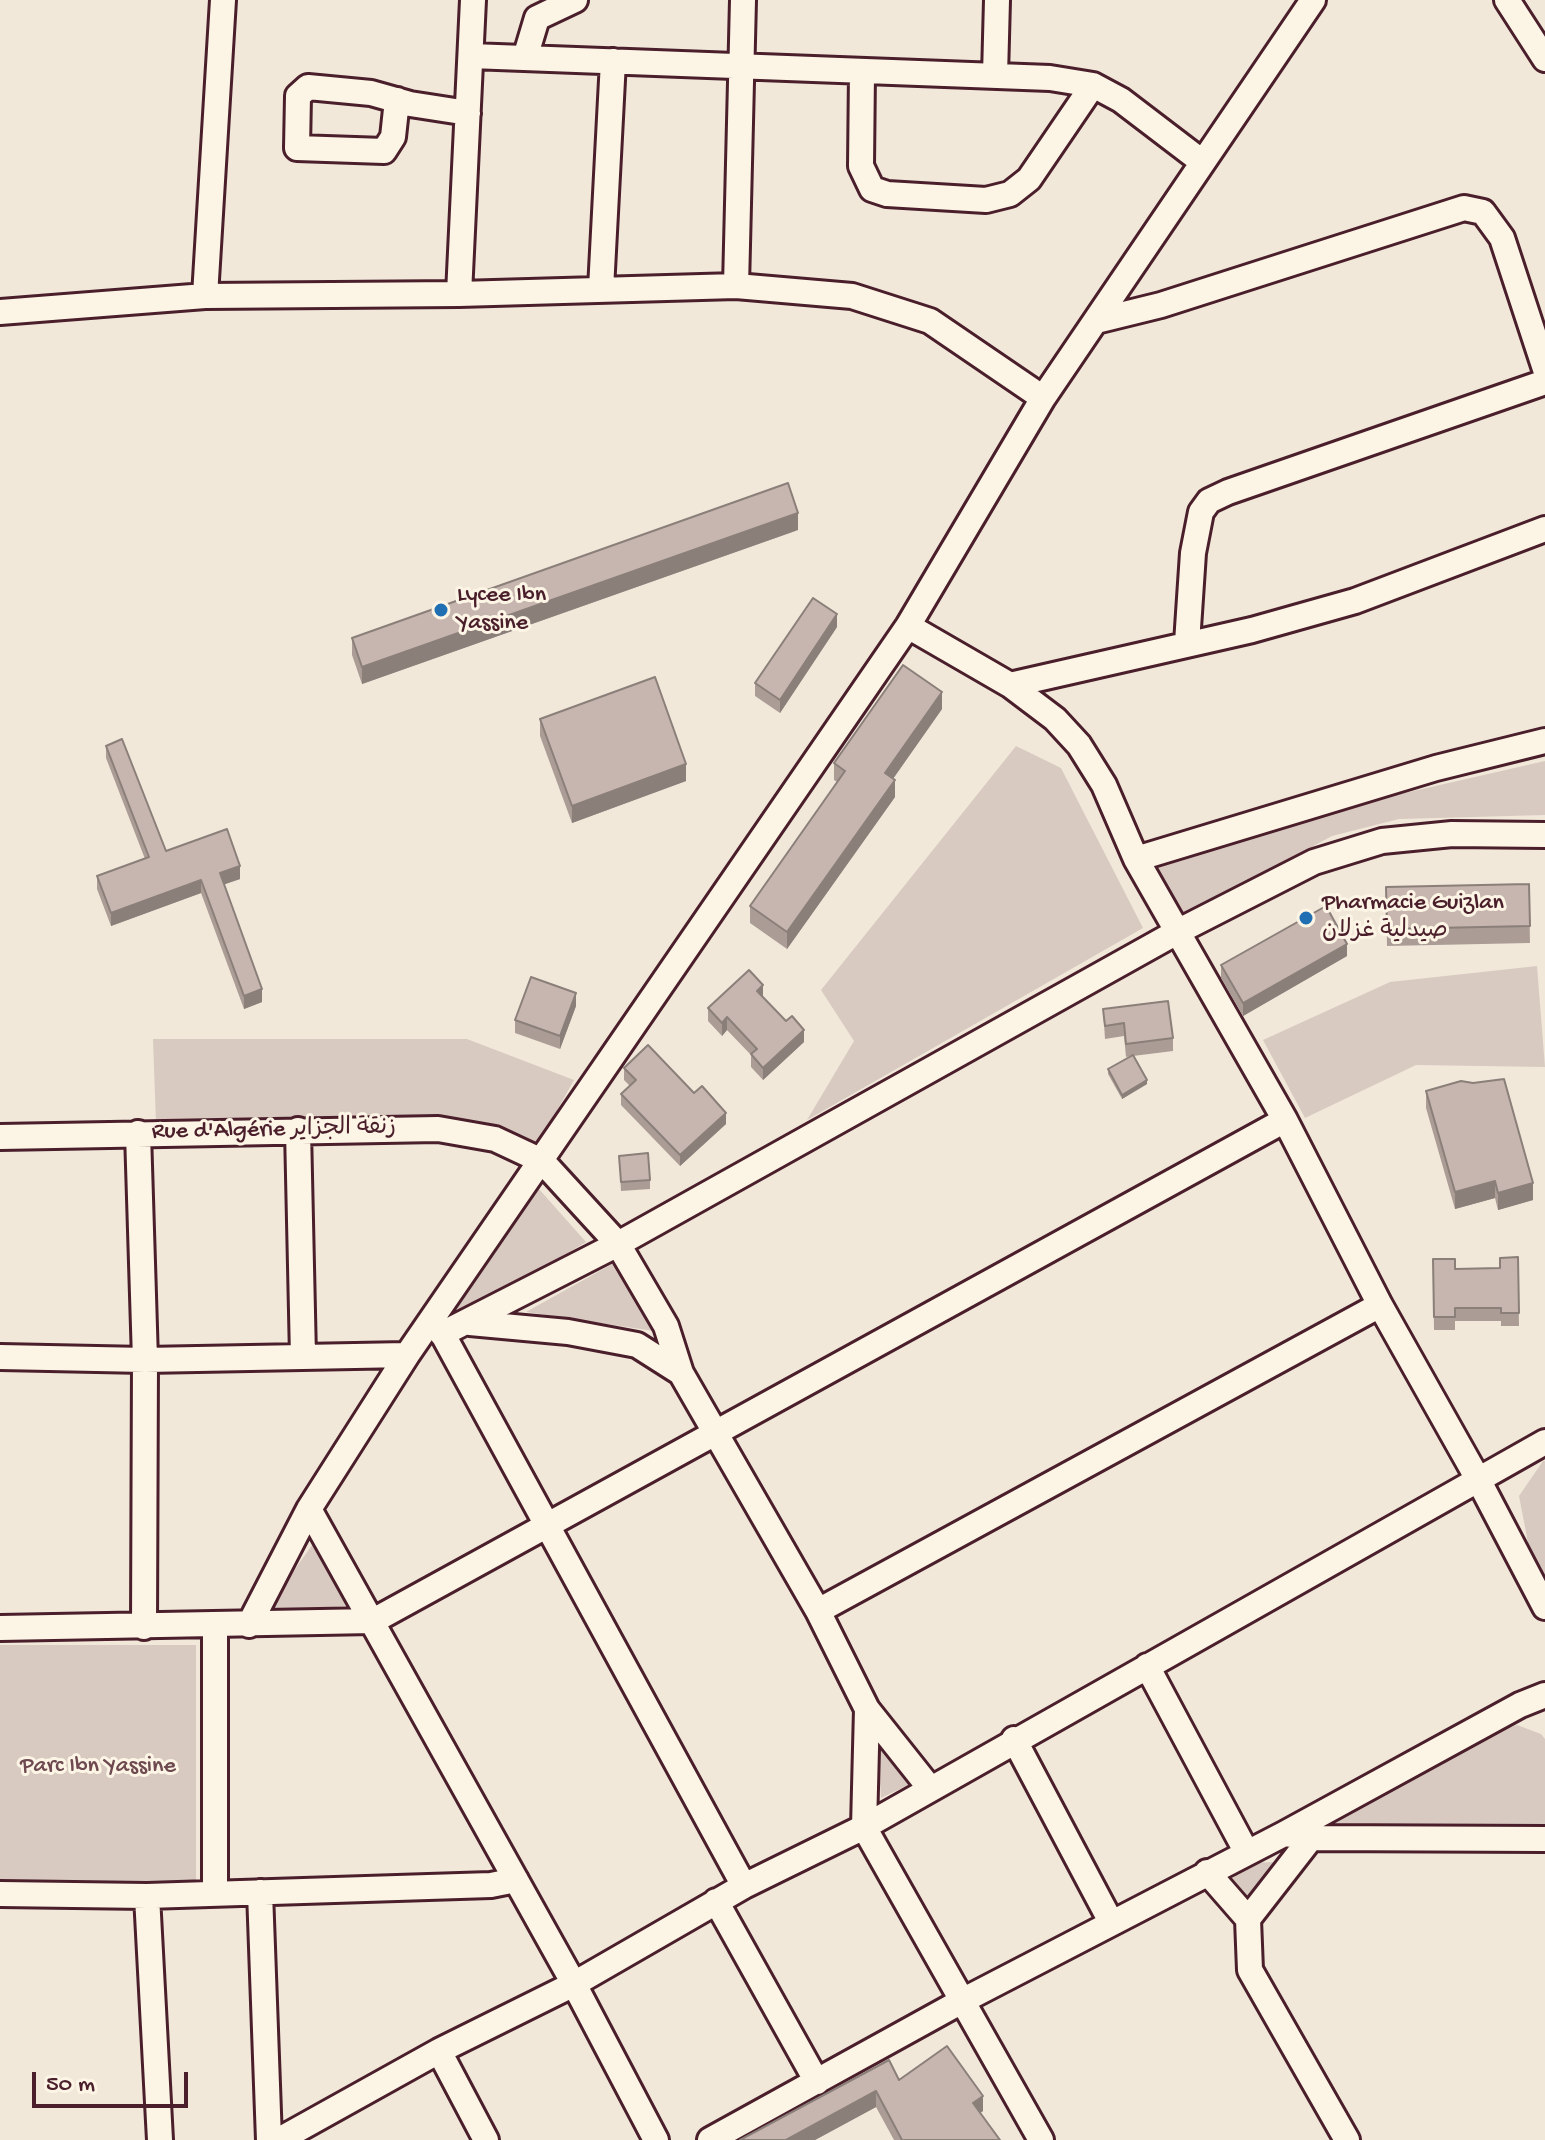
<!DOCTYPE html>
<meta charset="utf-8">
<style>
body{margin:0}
#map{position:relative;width:1545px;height:2140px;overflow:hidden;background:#f1e8da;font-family:"Gochi Hand",sans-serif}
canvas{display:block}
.scale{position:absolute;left:32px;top:2072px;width:156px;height:36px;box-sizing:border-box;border:4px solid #4a1f2b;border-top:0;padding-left:10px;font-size:24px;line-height:28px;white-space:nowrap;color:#4a1f2b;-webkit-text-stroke:6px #fcf5e5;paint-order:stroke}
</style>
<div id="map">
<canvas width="1545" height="2140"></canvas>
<div class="scale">50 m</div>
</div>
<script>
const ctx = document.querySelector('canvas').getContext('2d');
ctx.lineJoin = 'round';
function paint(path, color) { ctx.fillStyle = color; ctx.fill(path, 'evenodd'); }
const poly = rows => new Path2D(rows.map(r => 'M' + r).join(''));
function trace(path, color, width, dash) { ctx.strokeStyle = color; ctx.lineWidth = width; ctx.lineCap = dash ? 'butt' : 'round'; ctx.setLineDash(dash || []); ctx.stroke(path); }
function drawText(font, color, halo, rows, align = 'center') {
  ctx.font = font + ' "Gochi Hand","Playpen Sans Arabic",sans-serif'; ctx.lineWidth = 6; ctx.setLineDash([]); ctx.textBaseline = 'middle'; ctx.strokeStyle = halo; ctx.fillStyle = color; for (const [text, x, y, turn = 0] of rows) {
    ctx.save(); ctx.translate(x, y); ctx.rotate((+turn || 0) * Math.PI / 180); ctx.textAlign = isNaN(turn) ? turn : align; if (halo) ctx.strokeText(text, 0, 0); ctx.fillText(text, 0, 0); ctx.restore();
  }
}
const green = poly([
 [1016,746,1061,768,1143,928,807,1120,854,1041,821,990],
 [1545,761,1545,815,1399,819,1332,836,1181,917,1154,863,1248,840,1361,803],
 [1537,966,1545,1067,1416,1065,1305,1118,1263,1040,1390,982],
 [153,1039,467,1039,574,1080,536,1148,451,1119,156,1124],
 [539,1189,586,1242,467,1314,457,1308],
 [614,1263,654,1331,526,1312],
 [1543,1461,1545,1461,1545,1578,1530,1553,1519,1496],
 [315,1541,352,1605,277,1613,271,1603],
 [0,1645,196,1645,196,1889,0,1889],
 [1517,1725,1541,1734,1545,1739,1545,1827,1326,1828,1325,1820,1491,1733],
 [877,1734,910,1784,881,1798],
 [1276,1862,1245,1907,1226,1886,1246,1863]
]);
const minor = poly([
 [1507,0,1545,59],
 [471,56,1050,78,1093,85,1121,100,1201,161],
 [525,58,537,18,575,0],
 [862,72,861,166,872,189,887,194,986,200,1010,194,1029,179,1093,85],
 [995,76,997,0],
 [397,100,393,137,384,151,297,148,298,96,308,87,371,93,410,104,468,113],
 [736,286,743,0],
 [601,289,613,61],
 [459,294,473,0],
 [205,296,223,0],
 [0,312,205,296,459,294,736,286,852,296,930,321,1043,398],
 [1096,321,1161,305,1464,208,1483,212,1502,238,1545,369],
 [908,626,1010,685,1055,719,1079,745,1104,785,1136,859,1285,1120,1380,1305,1479,1481,1545,1607],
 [1187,643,1193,553,1201,512,1209,501,1228,492,1545,382],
 [1010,685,1252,630,1355,601,1545,529],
 [1136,859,1436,768,1545,741],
 [298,1130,303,1357],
 [138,1133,145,1360,144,1627],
 [0,1137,438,1129,495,1139,542,1161,618,1244,666,1326,681,1373,818,1611,867,1709,929,1787],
 [435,1320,744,1886],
 [470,1323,568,1332,637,1345,681,1373],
 [442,1334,618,1244,1177,932,1314,862,1382,841,1452,834,1545,835],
 [0,1357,145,1360,407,1355],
 [309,1509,574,1984,656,2140],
 [818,1611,1380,1305],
 [249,1625,309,1509,407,1355,908,626,1043,398,1313,0],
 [0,1628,373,1621,1285,1120],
 [1147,1666,1247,1853],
 [867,1709,864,1827,1041,2140],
 [1014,1739,1111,1922],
 [1284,1834,1311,1838,1545,1839],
 [1207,1872,1248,1919,1250,1970,1347,2140],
 [215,1892,215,1625],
 [260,1892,269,2140],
 [0,1894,147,1896,491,1885,516,1880],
 [147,1896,160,2140],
 [716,1901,817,2082],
 [1248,1919,1311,1838],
 [439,2051,486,2140],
 [279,2140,439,2051,574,1984,744,1886,864,1827,1545,1442],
 [710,2140,962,2001,1284,1834,1520,1705,1545,1695]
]);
const wall = poly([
 [798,530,362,684,352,655,352,638],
 [837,627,780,713,755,696,755,683],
 [942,709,893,779,895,797,787,949,750,923,750,906,837,782,834,780,834,763],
 [540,719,686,781,572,823,540,736],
 [106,746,166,851,240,879,224,884,262,1002,244,1009,201,893,111,926,97,889,97,876,145,859,106,758],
 [1529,884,1530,943,1387,946,1386,887],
 [1347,956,1243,1016,1221,978,1221,965],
 [763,997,804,1042,763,1080,751,1067,751,1055,727,1030,722,1036,708,1021,708,1008],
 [576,1006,560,1049,515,1033,515,1020],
 [1103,1009,1173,1038,1173,1051,1133,1056,1147,1084,1122,1099,1108,1074,1108,1069,1131,1056,1126,1057,1124,1036,1105,1039],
 [624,1068,694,1093,726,1124,680,1166,621,1105,621,1094,630,1086,624,1080],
 [1426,1091,1533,1200,1498,1210,1495,1198,1455,1209,1426,1108],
 [619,1156,650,1180,650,1189,621,1191],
 [1518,1257,1519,1326,1501,1326,1501,1321,1455,1321,1455,1330,1434,1330,1433,1259,1455,1269,1500,1268],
 [899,2080,983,2111,980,2113,1000,2140,894,2140,876,2107,815,2140,740,2140]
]);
const shadedWall = poly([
 [798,513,798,530,362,684,362,667],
 [837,614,837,627,780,713,780,700],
 [942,692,942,709,885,790,885,773],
 [686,764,686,781,572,823,572,806],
 [895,780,895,797,787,949,787,932],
 [240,866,240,879,220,886,220,873],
 [201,880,201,893,111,926,111,913],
 [1347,944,1347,956,1243,1016,1243,1003],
 [763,985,763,998,757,991],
 [262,989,262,1002,244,1009,244,996],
 [576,993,576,1006,560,1049,560,1036],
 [727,1017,727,1030,722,1036,722,1023],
 [804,1030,804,1042,763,1080,763,1068],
 [1147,1080,1147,1084,1122,1099,1122,1095],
 [726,1113,726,1124,680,1166,680,1155],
 [1495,1181,1495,1198,1455,1209,1455,1192],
 [1533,1183,1533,1200,1498,1210,1498,1193],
 [876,2091,876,2107,815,2140,786,2140],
 [983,2096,983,2111,973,2118,973,2103]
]);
const building = poly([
 [788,483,798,513,362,667,352,638,788,483],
 [813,598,837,614,780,700,755,683,813,598],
 [903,665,942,692,885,773,895,780,787,932,750,906,845,771,834,763,903,665],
 [655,677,686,764,572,806,540,719,655,677],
 [122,739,166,851,227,829,240,866,220,873,262,989,244,996,201,880,111,913,97,876,149,857,106,746,122,739],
 [1529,884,1530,926,1387,929,1386,887,1529,884],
 [1326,906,1347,944,1243,1003,1221,965,1326,906],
 [749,970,763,985,757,991,786,1021,792,1016,804,1030,763,1068,751,1054,757,1049,727,1017,722,1023,708,1008,749,970],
 [531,977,576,993,560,1036,515,1020,531,977],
 [1168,1001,1173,1038,1126,1044,1124,1023,1105,1026,1103,1009,1168,1001],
 [648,1045,694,1093,702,1086,726,1113,680,1155,621,1094,636,1080,624,1068,648,1045],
 [1133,1055,1147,1080,1122,1095,1108,1069,1133,1055],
 [1504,1079,1533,1183,1498,1193,1495,1181,1455,1192,1426,1091,1461,1081,1473,1083,1504,1079],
 [648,1153,650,1180,621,1182,619,1156,648,1153],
 [1518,1257,1519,1313,1501,1313,1501,1308,1455,1308,1455,1317,1434,1317,1433,1259,1455,1259,1455,1269,1500,1268,1500,1258,1518,1257],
 [947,2046,983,2096,973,2103,1000,2140,902,2140,876,2091,786,2140,740,2140,889,2060,899,2080,947,2046]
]);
const markers = [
 [441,610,8,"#1f6fb2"],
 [1306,918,8,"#1f6fb2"]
];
const poiNames = [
 ["Lycee Ibn",457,596],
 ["Yassine",457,624],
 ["Pharmacie Guizlan",1322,904],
 ["صيدلية غزلان",1322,932]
];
const streetNames = [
 ["Rue d'Algérie زنقة الجزاير",274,1131,-1]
];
const parkNames = [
 ["Parc Ibn Yassine",98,1767]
];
paint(green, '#d8cac0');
trace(minor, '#4a1f2b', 30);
trace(minor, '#fcf5e5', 24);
paint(wall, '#ab9d96');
paint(shadedWall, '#8b7f7a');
paint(building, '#c7b6af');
trace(building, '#8b7f7a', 2);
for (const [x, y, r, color] of markers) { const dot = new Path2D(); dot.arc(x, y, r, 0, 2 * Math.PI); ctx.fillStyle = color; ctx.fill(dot); trace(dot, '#fcf5e5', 3); }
drawText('24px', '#4a1f2b', '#fcf5e5', poiNames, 'left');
drawText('24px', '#4a1f2b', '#fcf5e5', streetNames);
drawText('24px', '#6e4a50', '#fcf5e5', parkNames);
</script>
